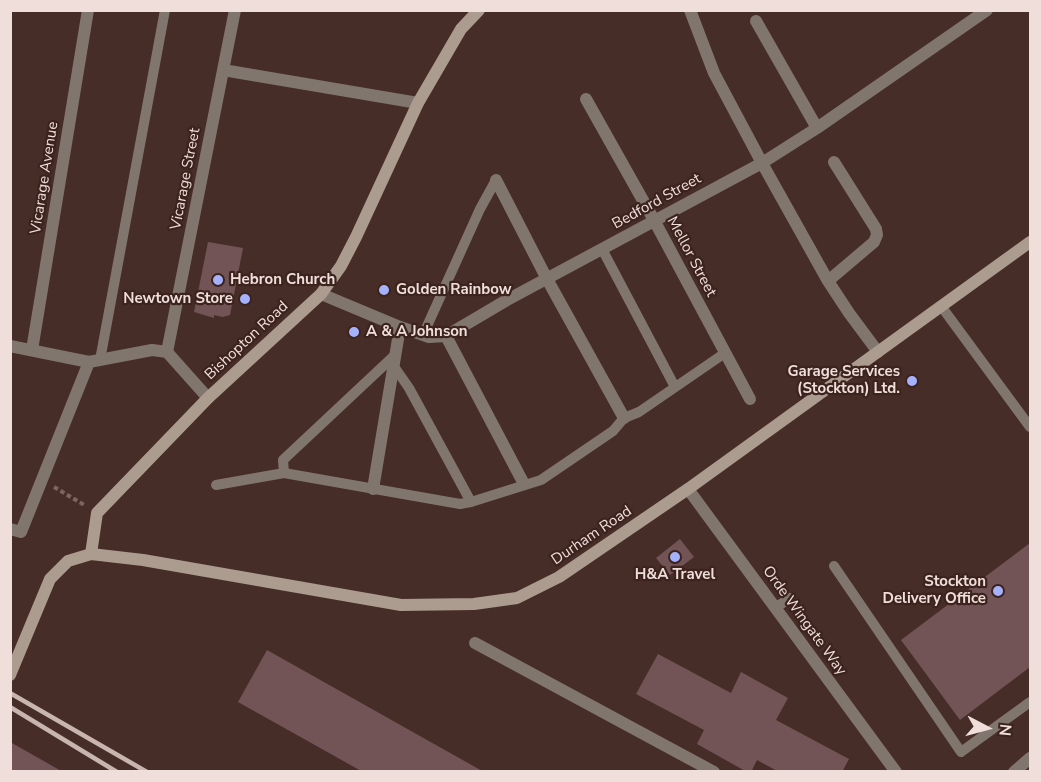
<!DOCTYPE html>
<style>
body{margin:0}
#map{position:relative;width:1041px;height:782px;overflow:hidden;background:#472d27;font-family:"Nunito Sans",sans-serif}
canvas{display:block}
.frame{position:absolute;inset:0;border:12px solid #efdeda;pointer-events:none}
.north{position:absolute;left:957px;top:698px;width:60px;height:60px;-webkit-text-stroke:4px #3c231d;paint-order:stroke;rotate:96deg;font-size:16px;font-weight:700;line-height:24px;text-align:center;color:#efdeda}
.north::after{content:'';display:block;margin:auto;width:21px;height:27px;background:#efdeda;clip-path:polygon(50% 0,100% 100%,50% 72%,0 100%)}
</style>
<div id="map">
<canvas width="1041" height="782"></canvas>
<div class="frame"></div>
<div class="north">N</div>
</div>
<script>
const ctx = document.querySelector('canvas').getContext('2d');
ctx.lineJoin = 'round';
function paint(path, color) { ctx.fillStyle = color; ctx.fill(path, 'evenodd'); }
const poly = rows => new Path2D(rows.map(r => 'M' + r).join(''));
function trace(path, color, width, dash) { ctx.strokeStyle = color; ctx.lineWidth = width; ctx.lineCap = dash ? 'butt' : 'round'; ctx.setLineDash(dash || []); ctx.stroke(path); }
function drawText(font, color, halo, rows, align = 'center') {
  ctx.font = font + ' "Nunito Sans",sans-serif'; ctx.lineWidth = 4.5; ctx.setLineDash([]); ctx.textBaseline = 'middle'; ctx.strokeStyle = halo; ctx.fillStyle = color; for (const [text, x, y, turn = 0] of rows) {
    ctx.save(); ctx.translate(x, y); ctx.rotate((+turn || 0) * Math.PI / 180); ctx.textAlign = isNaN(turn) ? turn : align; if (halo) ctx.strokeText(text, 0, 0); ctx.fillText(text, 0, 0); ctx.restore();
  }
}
const building = poly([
 [208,242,243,248,230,315,223,317,214,315,214,318,194,312],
 [680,539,694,557,670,575,656,558],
 [1030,543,1030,667,960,720,901,640],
 [267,650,484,772,363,772,238,702],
 [658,654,731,693,741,672,788,698,776,720,849,759,842,772,779,772,757,760,751,772,747,772,697,744,704,730,636,694],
 [12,743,63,772,10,772]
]);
const path = poly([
 [54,487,86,506]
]);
const lane = poly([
 [602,249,675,387],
 [941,306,1030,427],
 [423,335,480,209,496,180],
 [395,355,283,460,284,473,460,504,471,502,541,480,613,431,624,418,639,412,725,353],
 [100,360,165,10],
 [393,365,409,388,471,502],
 [216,485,284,473],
 [834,566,961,752,1030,702],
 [775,608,790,598]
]);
const street = poly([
 [690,10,714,73,762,163,828,281,849,313,878,352],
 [756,21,817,128],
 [223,70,418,103],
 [586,99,654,220,750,399],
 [496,180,547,279,624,418],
 [828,281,874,242,877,235,876,229,834,162],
 [321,294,400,327,429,337,446,336,507,300,762,163,817,128,987,10],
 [446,336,524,484],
 [10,346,89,362,152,350,167,352,208,398],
 [32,350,88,10],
 [167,352,235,10],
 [373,489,400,327],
 [688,489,896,772],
 [10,529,21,532,89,362],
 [475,643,714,772],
 [1014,772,1030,758]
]);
const secondary = poly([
 [91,554,97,513,208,398,321,294,341,266,356,237,418,103,461,29,479,10],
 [10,675,50,579,68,561,91,554,143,560,401,605,474,604,517,598,559,577,688,489,1030,242]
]);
const rail = poly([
 [10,693,147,772],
 [10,707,117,772]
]);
const markers = [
 [218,280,6,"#a5b1fc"],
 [384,290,6,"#a5b1fc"],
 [245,299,6,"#a5b1fc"],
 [354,332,6,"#a5b1fc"],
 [912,381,6,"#a5b1fc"],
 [675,557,6,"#a5b1fc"],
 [998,591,6,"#a5b1fc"]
];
const streetNames = [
 ["Vicarage Avenue",45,178,-81],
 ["Vicarage Street",186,179,-79],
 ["Bedford Street",657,202,-29],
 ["Mellor Street",691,257,62],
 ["Bishopton Road",247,341,-43],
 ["Durham Road",592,536,-34],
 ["Orde Wingate Way",804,621,54]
];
const poiNames = [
 ["Hebron Church",230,280],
 ["Golden Rainbow",396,290],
 ["Newtown Store",233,299,"right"],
 ["A & A Johnson",366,332],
 ["Garage Services",900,372,"right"],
 ["(Stockton) Ltd.",900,389,"right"],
 ["H&A Travel",675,575,"center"],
 ["Stockton",986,582,"right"],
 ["Delivery Office",986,599,"right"]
];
paint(building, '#725457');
trace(path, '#7d6560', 4, [4.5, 3]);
trace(lane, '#81766e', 10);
trace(street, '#81766e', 12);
trace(secondary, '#ac9b8f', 12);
trace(rail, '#c8b5b0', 4.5);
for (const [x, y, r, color] of markers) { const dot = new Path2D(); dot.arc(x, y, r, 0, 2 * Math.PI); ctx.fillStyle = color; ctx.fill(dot); trace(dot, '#3c231d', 2); }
drawText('15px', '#efdeda', '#3c231d', streetNames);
drawText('bold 15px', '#efdeda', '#3c231d', poiNames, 'left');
</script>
